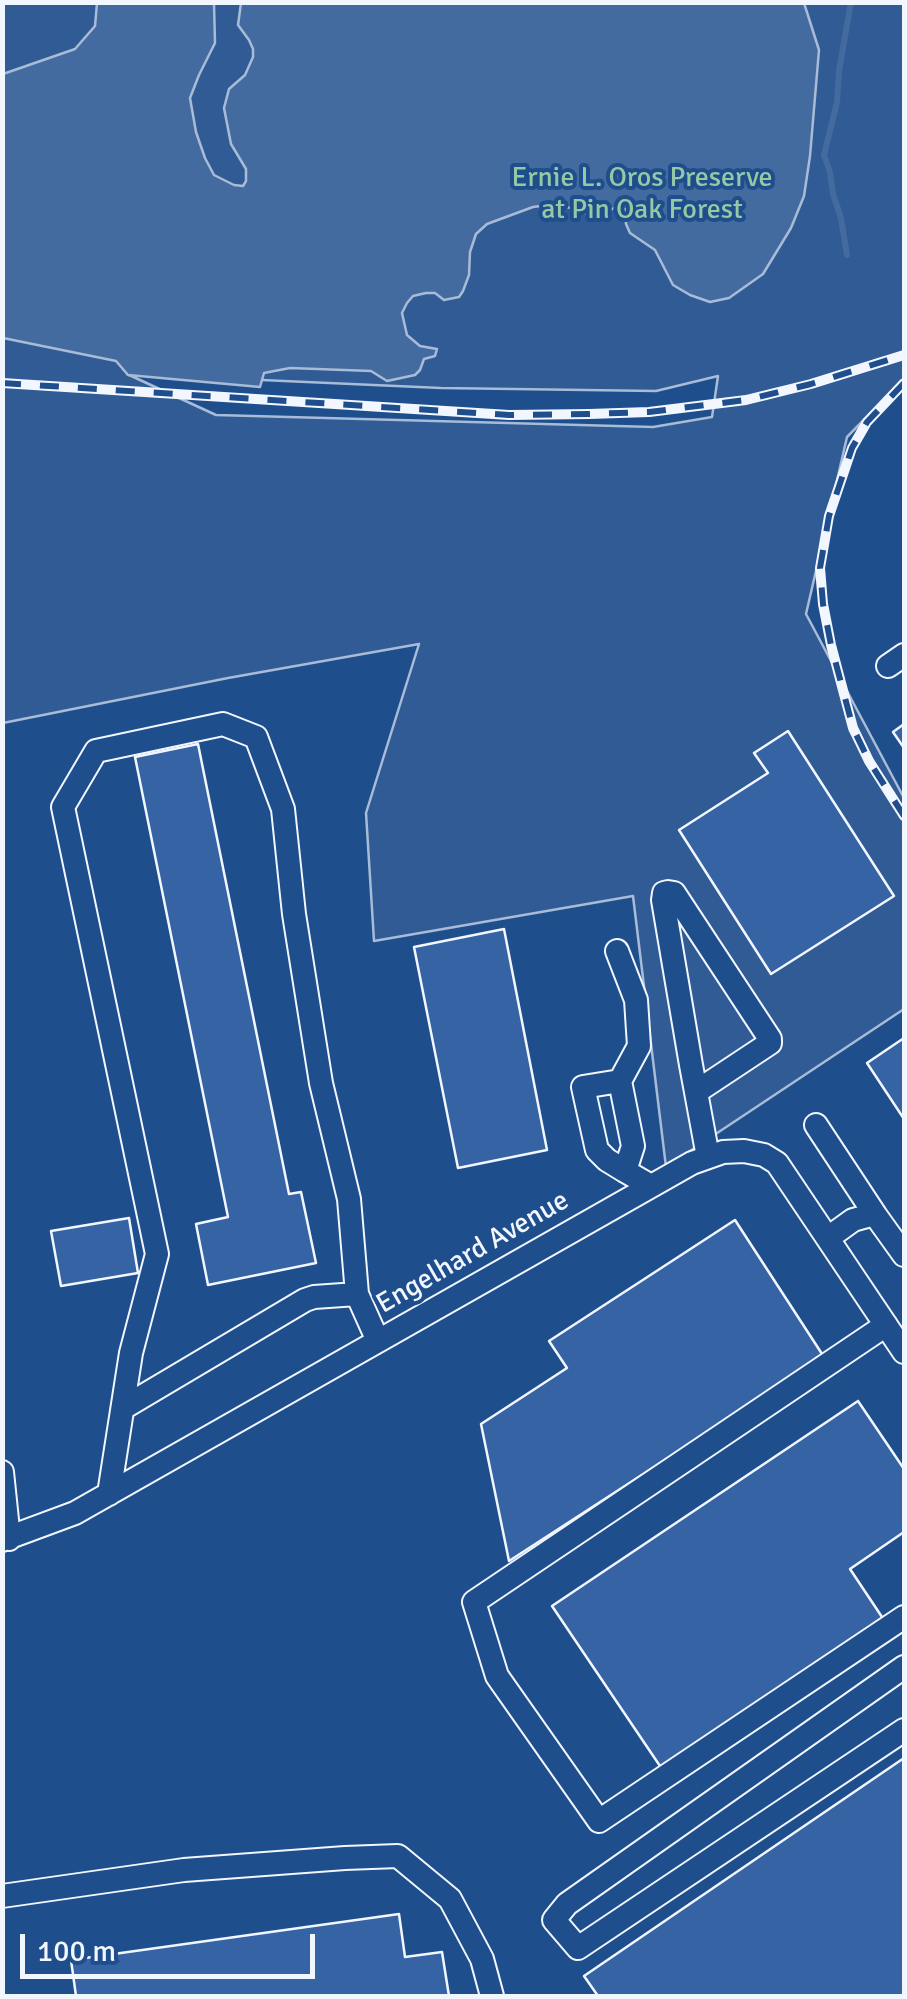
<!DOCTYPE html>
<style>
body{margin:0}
#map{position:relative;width:907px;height:1999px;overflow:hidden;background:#1f4e8c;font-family:Signika,sans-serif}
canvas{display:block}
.frame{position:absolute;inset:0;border:5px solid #f2f6ff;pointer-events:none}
.scale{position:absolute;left:20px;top:1934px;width:295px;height:45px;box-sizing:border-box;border:5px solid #f2f6ff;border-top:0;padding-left:12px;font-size:30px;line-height:35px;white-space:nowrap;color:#f2f6ff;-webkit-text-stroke:8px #1f4e8c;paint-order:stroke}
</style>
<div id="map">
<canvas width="907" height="1999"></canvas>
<div class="frame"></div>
<div class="scale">100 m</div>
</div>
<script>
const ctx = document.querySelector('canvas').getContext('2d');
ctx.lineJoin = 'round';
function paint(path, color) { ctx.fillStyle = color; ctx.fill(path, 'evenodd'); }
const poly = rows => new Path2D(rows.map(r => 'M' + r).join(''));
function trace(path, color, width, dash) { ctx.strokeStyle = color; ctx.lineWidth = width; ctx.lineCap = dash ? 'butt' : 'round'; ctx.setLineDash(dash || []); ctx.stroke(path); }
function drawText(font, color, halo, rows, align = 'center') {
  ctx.font = font + ' Signika,sans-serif'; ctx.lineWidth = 8; ctx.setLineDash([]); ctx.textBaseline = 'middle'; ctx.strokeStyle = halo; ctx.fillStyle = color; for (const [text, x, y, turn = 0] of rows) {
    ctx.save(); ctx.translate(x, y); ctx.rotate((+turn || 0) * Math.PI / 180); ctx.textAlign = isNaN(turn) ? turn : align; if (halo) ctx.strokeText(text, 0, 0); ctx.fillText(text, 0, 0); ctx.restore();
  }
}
const built = poly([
 [3,3,904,3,904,379,847,437,806,614,904,798,904,1009,666,1167,633,896,374,941,366,813,419,644,228,678,3,723,3,3],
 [127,374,441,388,656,391,718,376,712,417,653,427,216,415,127,374]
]);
const water = poly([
 [97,3,214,3,215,43,199,75,190,98,196,132,205,158,214,175,234,185,243,186,246,181,246,169,231,144,224,108,229,89,245,75,253,57,253,49,249,40,238,25,241,3,804,3,819,50,810,156,804,196,791,228,763,274,729,298,710,302,690,295,673,285,655,250,630,233,626,224,625,209,614,208,597,218,572,208,548,205,533,207,487,224,476,234,470,252,469,275,463,291,459,297,444,300,435,293,426,293,413,296,407,303,402,313,407,335,420,346,437,349,435,356,424,359,420,370,415,375,387,381,371,371,290,368,264,373,260,387,128,375,116,361,3,338,3,74,75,49,95,26,97,3]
]);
const stream = poly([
 [847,255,841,218,833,194,830,172,824,155,837,102,839,71,851,2]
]);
const building = poly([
 [904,724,904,748,893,732,904,724],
 [788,731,894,896,771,974,679,830,768,773,754,753,788,731],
 [198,744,289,1194,301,1192,316,1263,208,1285,196,1224,228,1217,135,757,198,744],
 [504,929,547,1150,458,1168,414,947,504,929],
 [904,1038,904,1119,867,1063,904,1038],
 [129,1218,138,1273,61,1286,51,1231,129,1218],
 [735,1220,824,1357,509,1561,481,1424,567,1368,549,1341,735,1220],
 [858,1401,904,1469,904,1532,850,1569,884,1620,662,1769,552,1606,858,1401],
 [904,1758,904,1996,598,1996,584,1976,904,1758],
 [399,1914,405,1957,442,1952,449,1996,76,1996,71,1960,399,1914]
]);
const minor = poly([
 [888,666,904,655],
 [617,951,636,1000,639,1046,620,1081],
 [696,1092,770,1043,770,1039,674,893,668,892,664,893,663,900,691,1065,696,1092,708,1157],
 [816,1125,876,1216],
 [625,1171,633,1146,620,1081,583,1087,597,1150,607,1160,625,1171,651,1186],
 [828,1238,853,1220,871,1215,876,1216,904,1255],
 [886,1325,474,1602,497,1676,599,1821,904,1617],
 [123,1408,305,1300,314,1297,357,1294],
 [2,1472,9,1539],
 [109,1494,131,1353,157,1254,63,807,96,751,223,724,256,737,283,809,294,914,321,1083,349,1199,357,1294,378,1341],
 [2,1540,75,1513,692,1163,723,1152,744,1151,764,1155,777,1163,904,1352],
 [904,1667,567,1904,554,1920,578,1948,904,1730],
 [2,1896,184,1870,345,1858,398,1856,450,1899,482,1959,492,1996]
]);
const rail = poly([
 [2,383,509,415,589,414,649,412,746,400,811,384,904,355],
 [904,383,867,422,852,448,829,516,820,568,823,604,831,645,853,728,869,761,904,816]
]);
const parkNames = [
 ["Ernie L. Oros Preserve",642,179],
 ["at Pin Oak Forest",642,211]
];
const streetNames = [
 ["Engelhard Avenue",473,1253,-30]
];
paint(built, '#305b95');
trace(built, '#a8bbd7', 2.5);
paint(water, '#446ba0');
trace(water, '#a8bbd7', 2.5);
trace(stream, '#446ba0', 6);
paint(building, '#3563a3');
trace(building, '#f2f6ff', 2.5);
trace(minor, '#f2f6ff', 26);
trace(minor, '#1f4e8c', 22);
trace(rail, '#f2f6ff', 10);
trace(rail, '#1f4e8c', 6, [19]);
drawText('28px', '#97c8a6', '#1f4e8c', parkNames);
drawText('28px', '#f2f6ff', '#1f4e8c', streetNames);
</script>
